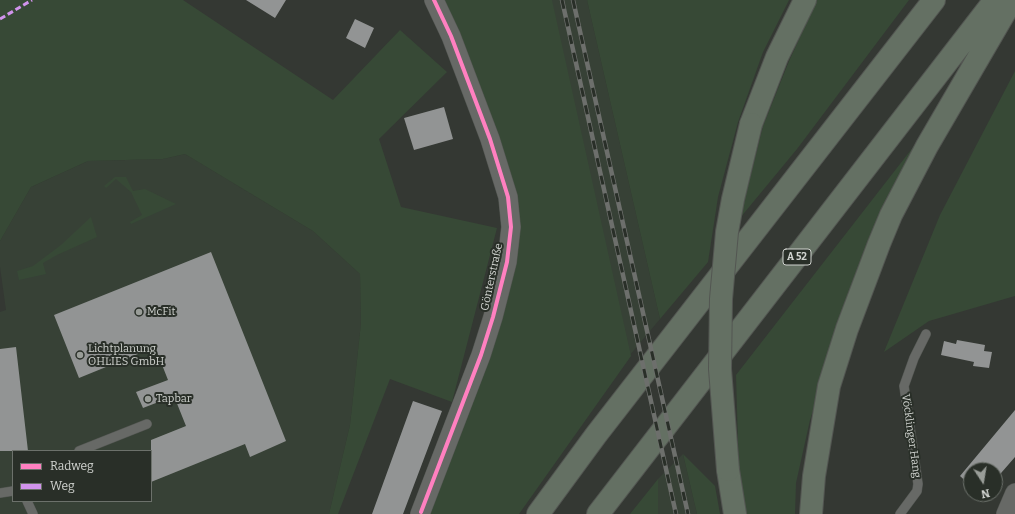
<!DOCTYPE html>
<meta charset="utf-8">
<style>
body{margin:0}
#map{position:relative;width:1015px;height:514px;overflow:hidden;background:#343833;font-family:Bitter,serif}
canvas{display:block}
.legend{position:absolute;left:12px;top:450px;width:140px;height:52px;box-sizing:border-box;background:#292f28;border:1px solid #6c716b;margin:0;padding:5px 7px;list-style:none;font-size:12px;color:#d0d3cf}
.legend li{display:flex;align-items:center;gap:8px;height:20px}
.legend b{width:20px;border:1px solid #6c716b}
.north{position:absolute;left:963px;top:462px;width:40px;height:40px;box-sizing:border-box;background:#292f28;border:1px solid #6c716b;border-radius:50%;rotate:168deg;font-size:11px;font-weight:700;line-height:16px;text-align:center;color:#d0d3cf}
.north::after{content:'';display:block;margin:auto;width:14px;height:18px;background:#999d98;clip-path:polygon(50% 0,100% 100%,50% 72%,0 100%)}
</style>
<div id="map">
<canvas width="1015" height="514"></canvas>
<ul class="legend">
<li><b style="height:5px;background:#ff80c0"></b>Radweg</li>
<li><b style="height:5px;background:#d193ec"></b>Weg</li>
</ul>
<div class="north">N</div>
</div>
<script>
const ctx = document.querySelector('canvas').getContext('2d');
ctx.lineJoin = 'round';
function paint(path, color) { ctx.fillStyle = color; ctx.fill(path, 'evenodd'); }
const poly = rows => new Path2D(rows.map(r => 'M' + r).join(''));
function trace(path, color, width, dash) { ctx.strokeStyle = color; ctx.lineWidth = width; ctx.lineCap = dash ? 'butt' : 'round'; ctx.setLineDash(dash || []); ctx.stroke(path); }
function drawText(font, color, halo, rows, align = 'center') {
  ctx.font = font + ' Bitter,serif'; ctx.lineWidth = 4; ctx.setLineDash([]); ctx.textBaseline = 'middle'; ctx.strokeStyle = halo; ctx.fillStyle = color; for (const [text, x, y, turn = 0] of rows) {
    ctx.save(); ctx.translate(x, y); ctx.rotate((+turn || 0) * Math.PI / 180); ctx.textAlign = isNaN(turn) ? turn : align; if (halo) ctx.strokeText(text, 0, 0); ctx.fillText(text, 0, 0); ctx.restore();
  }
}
const built = poly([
 [551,0,587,0,660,319,629,356],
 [185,154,313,231,360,274,361,323,350,425,329,514,0,514,0,312,6,310,0,267,0,241,31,187,88,161,163,159],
 [13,451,151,451,151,501,13,501],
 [683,454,697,514,658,514,658,479]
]);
const green = poly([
 [0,0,183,0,333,100,400,30,447,72,379,139,401,207,497,228,452,402,390,379,338,514,329,514,350,425,361,323,360,274,313,231,185,154,163,159,88,161,31,187,0,241],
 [443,0,552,0,631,356,519,514,427,514,517,224],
 [587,0,789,0,763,52,738,122,718,197,708,262,660,319],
 [817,0,909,0,797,149,740,218,763,126,789,61],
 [1015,71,1015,296,929,321,884,352,940,215],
 [914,146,919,149,845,315,810,420,796,483,795,514,745,514,739,476,736,375],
 [115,177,126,177,133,191,145,189,176,204,131,224,130,222,142,215,131,192,116,179,106,188,104,186],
 [91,217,97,237,57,255,43,263,46,274,19,280,17,271,33,266,61,245],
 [683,454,715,486,720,514,697,514],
 [658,479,658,514,630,514]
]);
const building = poly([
 [246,0,286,0,275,18],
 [355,19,374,28,365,48,346,38],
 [444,107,453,139,414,150,404,118],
 [211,252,286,441,250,457,245,444,151,482,151,440,186,426,174,396,143,408,136,392,168,380,155,347,79,378,54,315],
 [957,340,985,345,984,351,992,352,989,368,973,366,974,362,941,355,944,341,956,344],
 [16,347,28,451,0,451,0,349],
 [413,401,442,411,403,514,372,514],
 [1015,410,1015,457,995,480,995,470,971,470,971,486,960,476]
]);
const service = poly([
 [79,451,147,424],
 [0,493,13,491],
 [27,501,33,514],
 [900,514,917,491,918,484,904,386,914,358,926,334]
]);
const minor = poly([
 [420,514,481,355,493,317,507,262,511,227,508,197,490,139,451,36,434,0],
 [1006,514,1015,493]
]);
const motorway = poly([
 [751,124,777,57,805,0],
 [728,470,735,514],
 [538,514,596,435,934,0],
 [598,514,995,0],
 [811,514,814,476,829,386,847,329,879,244,891,215,927,146,1012,0]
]);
const rail = poly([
 [562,0,676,514],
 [573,0,688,514]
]);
const motorwayBridge = poly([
 [728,470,720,369,721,299,727,232,733,199,751,124]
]);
const quiet = poly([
 [0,19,32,0]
]);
const cycleway = poly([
 [421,512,481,355,493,317,507,262,511,227,508,197,490,139,451,36,434,0]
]);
const markers = [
 [139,312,4,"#999d98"],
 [80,355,4,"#999d98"],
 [148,399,4,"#999d98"]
];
const shields = [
 [797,257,28]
];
const shieldNames = [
 ["A 52",797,257]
];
const streetNames = [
 ["Gönterstraße",492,277,-78],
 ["Vöcklinger Hang",911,436,82]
];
const poiNames = [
 ["McFit",147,312],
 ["Lichtplanung",88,349],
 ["OHLIES GmbH",88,362],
 ["Tapbar",156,399]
];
paint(built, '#374136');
paint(green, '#374936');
paint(building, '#929494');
trace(service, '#535652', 10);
trace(minor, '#535652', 20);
trace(motorway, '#535652', 24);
trace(service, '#676966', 9);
trace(minor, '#676966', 19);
trace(motorway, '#647063', 22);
trace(rail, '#6d6f6c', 4.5);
trace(rail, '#292f28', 3, [9]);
trace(motorwayBridge, '#535652', 24, []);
trace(motorwayBridge, '#647063', 22);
trace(quiet, '#d193ec', 3, [6, 3]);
trace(cycleway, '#ff80c0', 4);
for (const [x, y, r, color] of markers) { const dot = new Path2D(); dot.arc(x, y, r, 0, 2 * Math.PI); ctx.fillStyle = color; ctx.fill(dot); trace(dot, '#292f28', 1.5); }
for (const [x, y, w] of shields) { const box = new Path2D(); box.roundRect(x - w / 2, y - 8, w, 16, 3); ctx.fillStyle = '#292f28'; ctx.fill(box); trace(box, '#d0d3cf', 1); }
drawText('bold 10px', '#d0d3cf', null, shieldNames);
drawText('11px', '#d0d3cf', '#292f28', streetNames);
drawText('11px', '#d0d3cf', '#292f28', poiNames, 'left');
</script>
